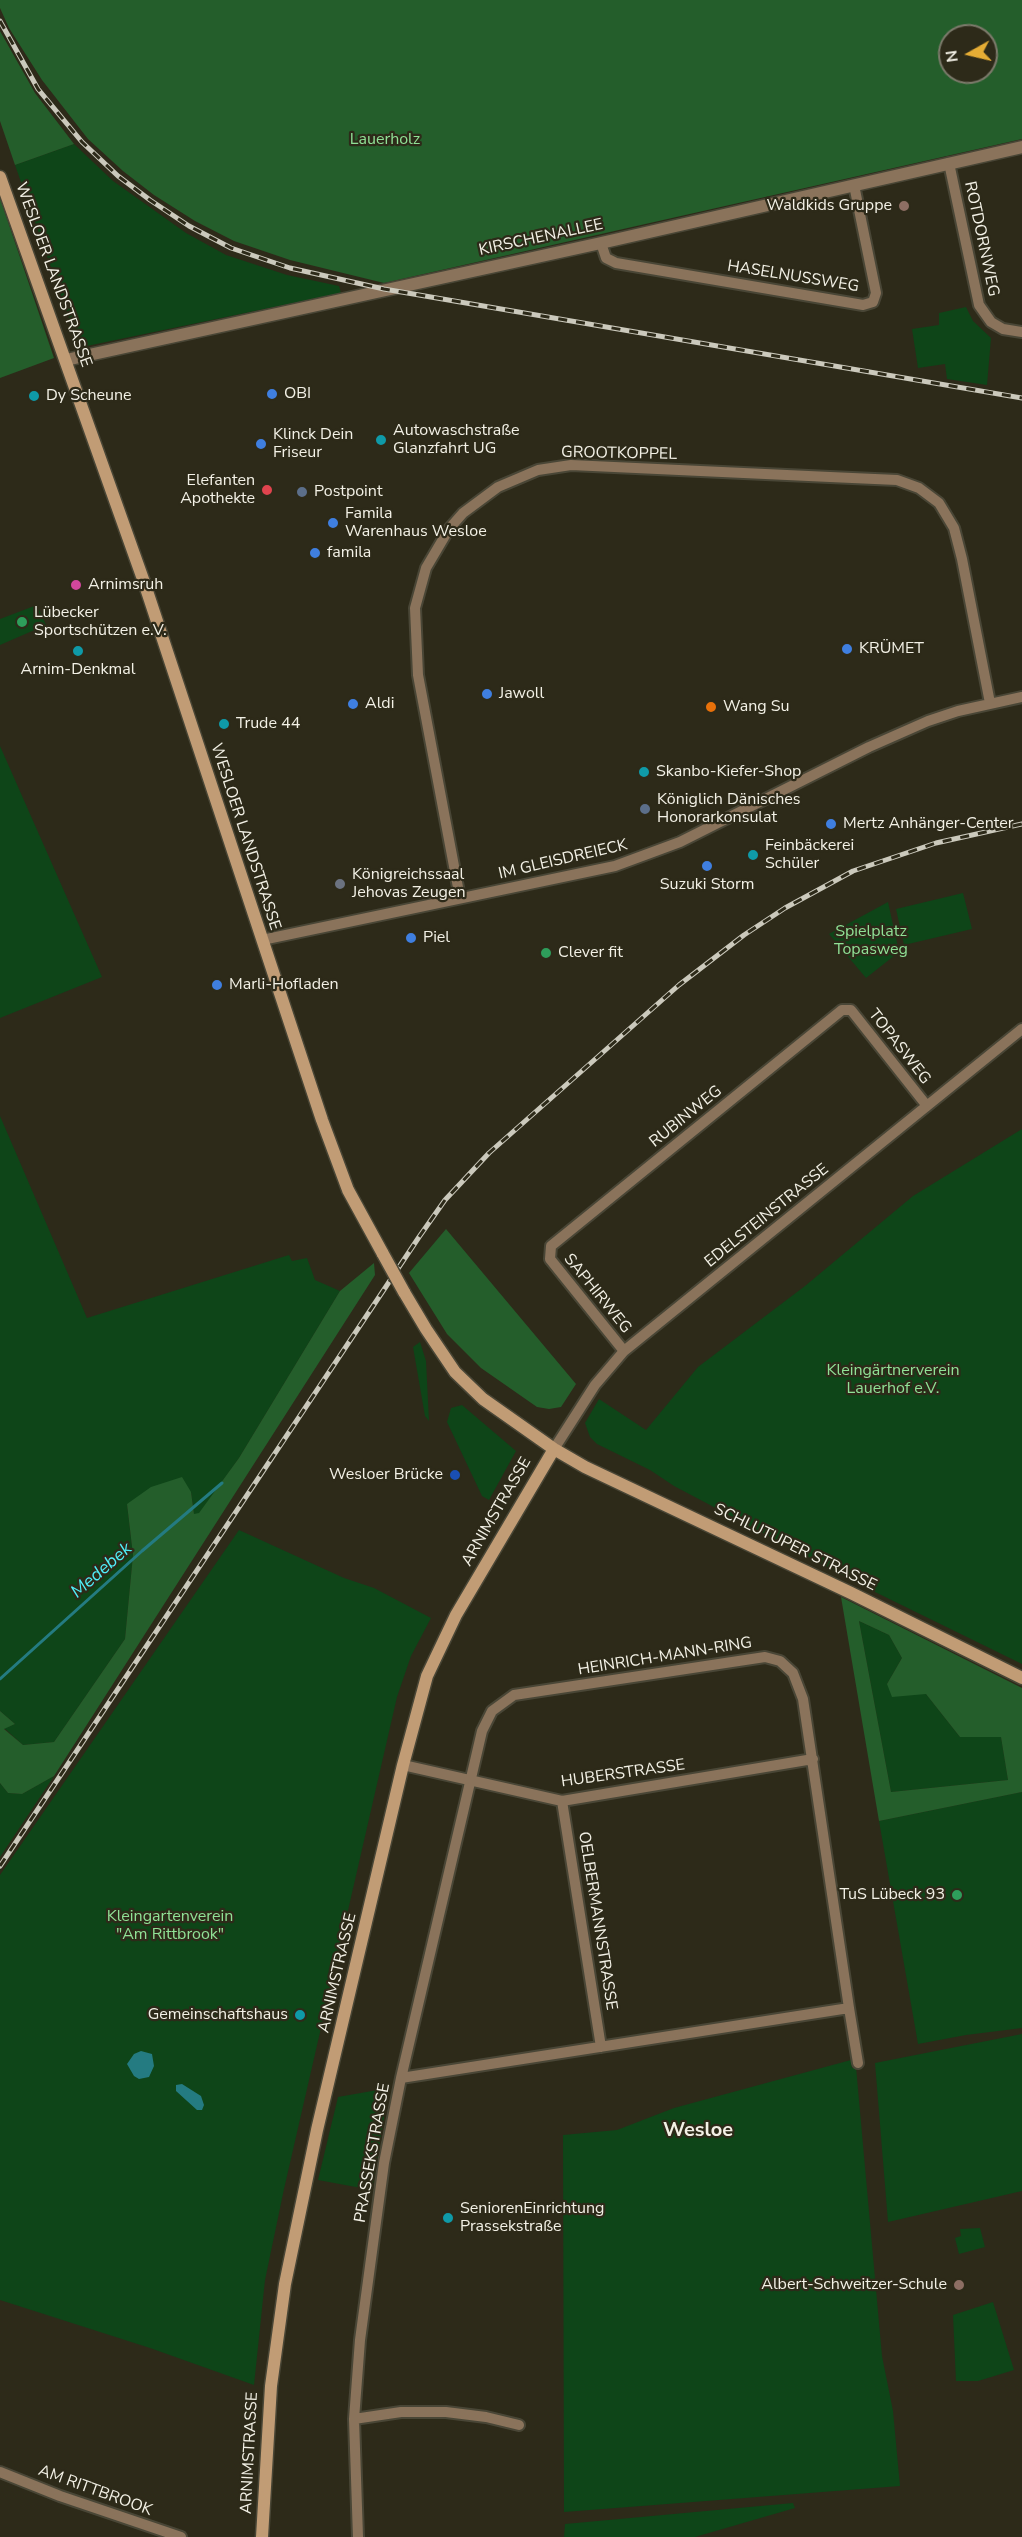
<!DOCTYPE html>
<meta charset="utf-8">
<style>
body{margin:0}
#map{position:relative;width:1022px;height:2537px;overflow:hidden;background:#2d2a19;font-family:"Nunito Sans",sans-serif}
canvas{display:block}
.north{position:absolute;left:938px;top:24px;width:60px;height:60px;box-sizing:border-box;background:#2d2a19;border:2px solid #7c7a6b;border-radius:50%;rotate:262deg;font-size:16px;font-weight:700;line-height:24px;text-align:center;color:#f3f1e6}
.north::after{content:'';display:block;margin:auto;width:21px;height:27px;background:#e5ad35;clip-path:polygon(50% 0,100% 100%,50% 72%,0 100%)}
</style>
<div id="map">
<canvas width="1022" height="2537"></canvas>
<div class="north">N</div>
</div>
<script>
const ctx = document.querySelector('canvas').getContext('2d');
ctx.lineJoin = 'round';
function paint(path, color) { ctx.fillStyle = color; ctx.fill(path, 'evenodd'); }
const poly = rows => new Path2D(rows.map(r => 'M' + r).join(''));
function trace(path, color, width, dash) { ctx.strokeStyle = color; ctx.lineWidth = width; ctx.lineCap = dash ? 'butt' : 'round'; ctx.setLineDash(dash || []); ctx.stroke(path); }
function drawText(font, color, halo, rows, align = 'center') {
  ctx.font = font + ' "Nunito Sans",sans-serif'; ctx.lineWidth = 4.5; ctx.setLineDash([]); ctx.textBaseline = 'middle'; ctx.strokeStyle = halo; ctx.fillStyle = color; for (const [text, x, y, turn = 0] of rows) {
    ctx.save(); ctx.translate(x, y); ctx.rotate((+turn || 0) * Math.PI / 180); ctx.textAlign = isNaN(turn) ? turn : align; if (halo) ctx.strokeText(text, 0, 0); ctx.fillText(text, 0, 0); ctx.restore();
  }
}
const green = poly([
 [74,144,113,181,186,233,226,255,287,275,339,286,341,293,82,347,78,344,15,165],
 [966,307,973,321,991,338,987,385,947,379,945,364,918,368,912,329,939,325,939,313],
 [37,605,46,625,0,645,0,619],
 [0,746,102,977,0,1018],
 [963,893,972,929,904,945,896,909],
 [888,902,899,952,866,978,829,934],
 [0,1116,87,1318,289,1255,292,1261,307,1258,315,1280,340,1291,239,1458,199,1514,194,1514,191,1492,127,1504,133,1555,125,1639,54,1742,23,1745,4,1728,15,1724,0,1711],
 [1022,1129,1022,1664,873,1591,674,1486,650,1470,597,1444,590,1437,585,1423,599,1399,646,1430,698,1367,805,1286,913,1196],
 [420,1342,426,1361,429,1421,425,1416,413,1347],
 [462,1405,516,1451,489,1500,482,1496,447,1422,451,1408],
 [239,1530,344,1578,374,1588,431,1618,411,1656,397,1697,284,2189,265,2280,254,2385,150,2348,0,2300,0,1875],
 [859,1621,889,1635,902,1658,887,1684,926,1694,960,1737,1001,1737,1008,1780,891,1792],
 [54,1776,0,1857,0,1783,8,1793,22,1794],
 [1022,1792,1022,2028,966,2035,918,2044,879,1821],
 [1022,2034,1022,2191,888,2222,875,2063],
 [851,2060,852,2068,856,2067,882,2356,893,2411,900,2486,564,2512,563,2135,617,2130,674,2108],
 [389,2088,372,2190,318,2180,338,2097],
 [980,2228,985,2247,959,2254,955,2238,961,2236,960,2229],
 [993,2302,1014,2370,978,2381,956,2381,953,2315],
 [793,2503,795,2508,695,2537,564,2537,565,2524]
]);
const forest = poly([
 [0,0,1022,0,1022,139,384,283,290,260,234,241,195,221,154,195,123,171,88,139,42,80,9,28,0,8],
 [950,36,986,36,986,72,950,72],
 [0,31,35,93,74,144,15,165,0,121],
 [0,198,54,358,0,378],
 [446,1229,576,1384,561,1407,549,1409,537,1407,481,1368,447,1334,409,1273],
 [374,1263,375,1275,54,1776,22,1794,8,1793,0,1783,0,1711,15,1724,4,1729,23,1745,54,1742,125,1639,133,1555,127,1504,151,1487,182,1477,191,1492,194,1514,199,1513,239,1458,340,1291],
 [841,1597,1022,1688,1022,1792,879,1821],
 [859,1621,889,1635,902,1658,887,1684,892,1697,926,1694,960,1737,1001,1737,1008,1780,891,1792]
]);
const water = poly([
 [141,2051,152,2054,154,2066,149,2077,139,2079,134,2076,127,2064,134,2054],
 [182,2084,201,2096,204,2105,202,2110,197,2110,176,2091,176,2085]
]);
const stream = poly([
 [0,1679,142,1551,222,1483]
]);
const minor = poly([
 [949,163,979,305,991,322,1003,329,1022,332],
 [601,243,606,258,616,263,863,305,873,302,876,293,854,185],
 [460,898,418,675,415,608,426,568,449,529,463,513,498,487,538,470,571,465,830,477,897,480,919,488,939,503,954,528,962,559,990,703],
 [262,940,615,866,680,842,869,747,928,721,958,711,1022,697],
 [624,1351,550,1259,551,1246,842,1010,851,1010,927,1106],
 [554,1449,595,1385,624,1351,1022,1029],
 [403,1765,562,1801,813,1759],
 [562,1801,601,2047],
 [849,2008,858,2063],
 [354,2419,401,2412,446,2412,486,2417,519,2425],
 [0,2472,60,2496,181,2537],
 [358,2537,354,2419,360,2340,384,2163,401,2078,482,1731,492,1711,514,1695,765,1657,780,1661,793,1673,803,1699,849,2008,401,2078]
]);
const tertiary = poly([
 [66,360,601,243,1022,147]
]);
const secondary = poly([
 [0,177,144,582,322,1120,348,1190,383,1254],
 [404,1292,426,1329,455,1372,483,1399,554,1449,585,1467,851,1593,1022,1678],
 [262,2537,271,2386,285,2284,317,2130,403,1765,427,1676,456,1615,554,1449]
]);
const rail = poly([
 [0,21,38,89,82,142,118,176,150,200,189,226,231,248,290,268,384,289,1022,398],
 [0,1866,419,1237,445,1200,489,1153,679,985,744,935,785,908,853,871,936,843,1022,824]
]);
const secondaryBridge = poly([
 [383,1254,404,1292]
]);
const markers = [
 [904,206,6,"#8d6e63"],
 [272,394,6,"#3f7fe0"],
 [34,396,6,"#0f9aa8"],
 [381,440,6,"#0f9aa8"],
 [261,444,6,"#3f7fe0"],
 [267,490,6,"#e0444e"],
 [302,492,6,"#5c6f8a"],
 [333,523,6,"#3f7fe0"],
 [315,553,6,"#3f7fe0"],
 [76,585,6,"#d1479c"],
 [22,622,6,"#2e9e5b"],
 [847,649,6,"#3f7fe0"],
 [78,651,6,"#0f9aa8"],
 [487,694,6,"#3f7fe0"],
 [353,704,6,"#3f7fe0"],
 [711,707,6,"#e8710a"],
 [224,724,6,"#0f9aa8"],
 [644,772,6,"#0f9aa8"],
 [645,809,6,"#5c6f8a"],
 [831,824,6,"#3f7fe0"],
 [753,855,6,"#0f9aa8"],
 [707,866,6,"#3f7fe0"],
 [340,884,6,"#6b7280"],
 [411,938,6,"#3f7fe0"],
 [546,953,6,"#2e9e5b"],
 [217,985,6,"#3f7fe0"],
 [455,1475,6,"#1a4fb4"],
 [957,1895,6,"#2e9e5b"],
 [300,2015,6,"#0f9aa8"],
 [448,2218,6,"#0f9aa8"],
 [959,2285,6,"#8d6e63"]
];
const parkNames = [
 ["Lauerholz",385,140],
 ["Spielplatz",871,932],
 ["Topasweg",871,950],
 ["Kleingärtnerverein",893,1371],
 ["Lauerhof e.V.",893,1389],
 ["Kleingartenverein",170,1917],
 ["\"Am Rittbrook\"",170,1935]
];
const poiNames = [
 ["Waldkids Gruppe",892,206,"right"],
 ["OBI",284,394],
 ["Dy Scheune",46,396],
 ["Autowaschstraße",393,431],
 ["Glanzfahrt UG",393,449],
 ["Klinck Dein",273,435],
 ["Friseur",273,453],
 ["Elefanten",255,481,"right"],
 ["Apothekte",255,499,"right"],
 ["Postpoint",314,492],
 ["Famila",345,514],
 ["Warenhaus Wesloe",345,532],
 ["famila",327,553],
 ["Arnimsruh",88,585],
 ["Lübecker",34,613],
 ["Sportschützen e.V.",34,631],
 ["KRÜMET",859,649],
 ["Arnim-Denkmal",78,670,"center"],
 ["Jawoll",499,694],
 ["Aldi",365,704],
 ["Wang Su",723,707],
 ["Trude 44",236,724],
 ["Skanbo-Kiefer-Shop",656,772],
 ["Königlich Dänisches",657,800],
 ["Honorarkonsulat",657,818],
 ["Mertz Anhänger-Center",843,824],
 ["Feinbäckerei",765,846],
 ["Schüler",765,864],
 ["Königreichssaal",352,875],
 ["Jehovas Zeugen",352,893],
 ["Suzuki Storm",707,885,"center"],
 ["Piel",423,938],
 ["Clever fit",558,953],
 ["Marli-Hofladen",229,985],
 ["Wesloer Brücke",443,1475,"right"],
 ["TuS Lübeck 93",945,1895,"right"],
 ["Gemeinschaftshaus",288,2015,"right"],
 ["SeniorenEinrichtung",460,2209],
 ["Prassekstraße",460,2227],
 ["Albert-Schweitzer-Schule",947,2285,"right"]
];
const streetNames = [
 ["KIRSCHENALLEE",541,238,-12],
 ["ROTDORNWEG",981,239,78],
 ["WESLOER LANDSTRASSE",53,275,70],
 ["HASELNUSSWEG",793,277,9],
 ["GROOTKOPPEL",619,454,1],
 ["WESLOER LANDSTRASSE",245,837,72],
 ["IM GLEISDREIECK",563,860,-13],
 ["TOPASWEG",899,1047,52],
 ["RUBINWEG",686,1117,-39],
 ["EDELSTEINSTRASSE",767,1216,-39],
 ["SAPHIRWEG",597,1294,51],
 ["ARNIMSTRASSE",497,1512,-60],
 ["SCHLUTUPER STRASSE",795,1548,26],
 ["HEINRICH-MANN-RING",665,1657,-9],
 ["HUBERSTRASSE",623,1774,-8],
 ["OELBERMANNSTRASSE",597,1921,81],
 ["ARNIMSTRASSE",338,1973,-77],
 ["PRASSEKSTRASSE",373,2153,-80],
 ["ARNIMSTRASSE",250,2453,-87],
 ["AM RITTBROOK",95,2491,20]
];
const waterNames = [
 ["Medebek",102,1571,-41]
];
const quarterNames = [
 ["Wesloe",698,2131]
];
paint(green, '#0e4518');
paint(forest, '#245e2b');
paint(water, '#247b81');
trace(stream, '#247b81', 3);
trace(minor, '#494636', 14);
trace(tertiary, '#494636', 15);
trace(secondary, '#494636', 15);
trace(minor, '#8a735b', 10);
trace(tertiary, '#8a735b', 12);
trace(secondary, '#c19c75', 12);
trace(rail, '#cbc9bc', 5);
trace(rail, '#2d2a19', 3, [9]);
trace(secondaryBridge, '#494636', 15, []);
trace(secondaryBridge, '#c19c75', 12);
for (const [x, y, r, color] of markers) { const dot = new Path2D(); dot.arc(x, y, r, 0, 2 * Math.PI); ctx.fillStyle = color; ctx.fill(dot); trace(dot, '#2d2a19', 2); }
drawText('16px', '#90e196', '#2d2a19', parkNames);
drawText('16px', '#f3f1e6', '#2d2a19', poiNames, 'left');
drawText('16px', '#f3f1e6', '#2d2a19', streetNames);
drawText('italic 18px', '#4feff9', '#2d2a19', waterNames);
drawText('bold 20px', '#f3f1e6', '#2d2a19', quarterNames);
</script>
